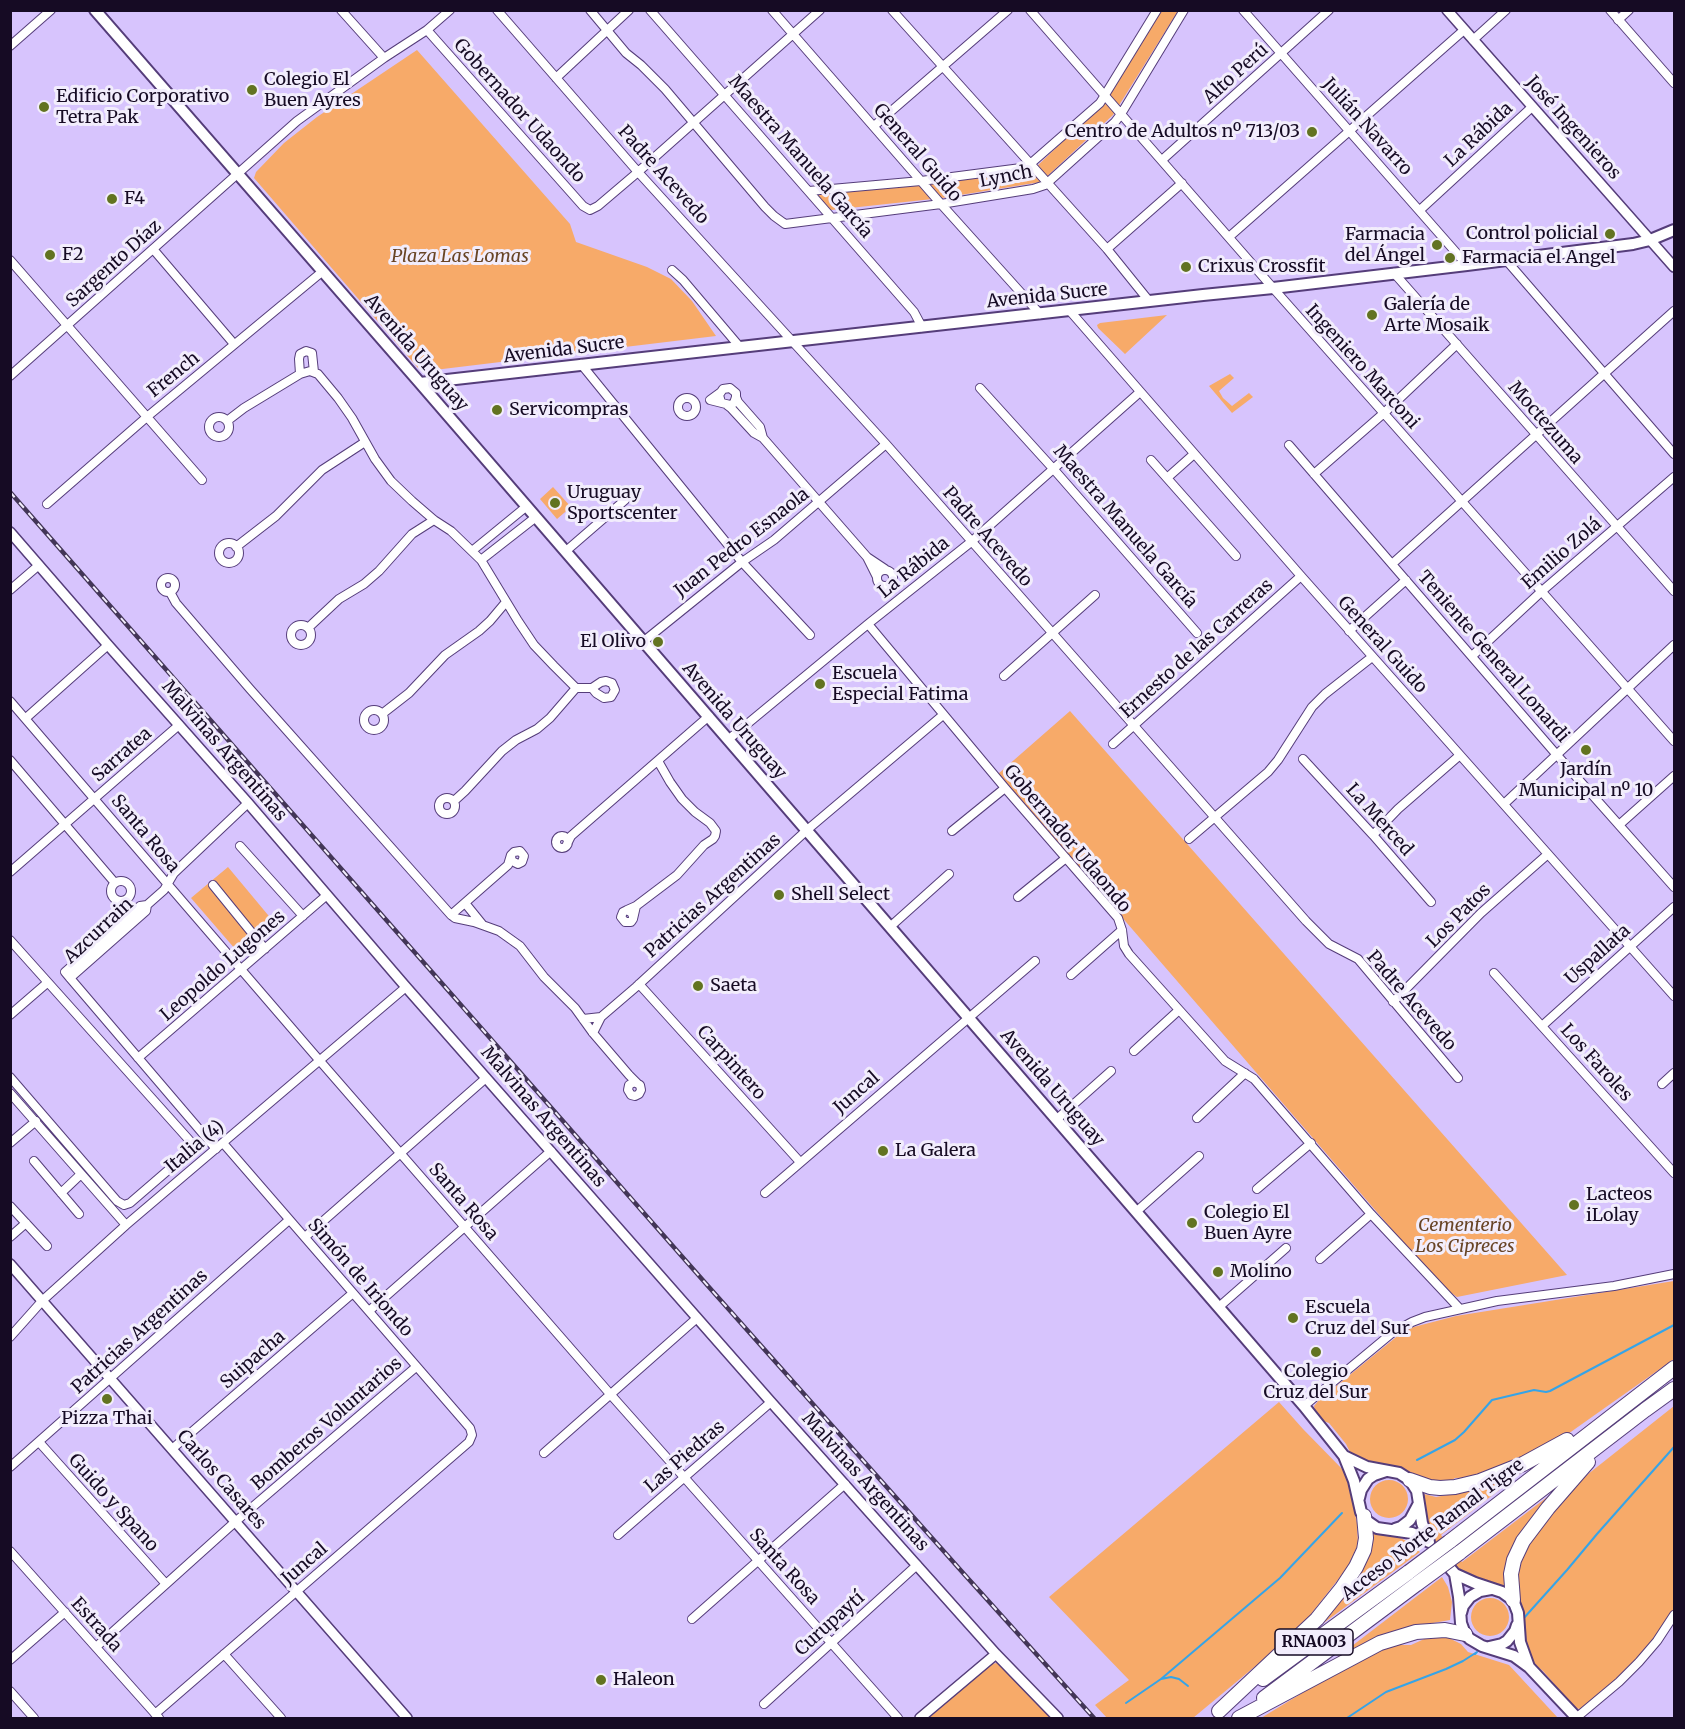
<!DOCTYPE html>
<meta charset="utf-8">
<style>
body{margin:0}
#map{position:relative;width:1685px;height:1729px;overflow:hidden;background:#d7c4fd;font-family:Merriweather,serif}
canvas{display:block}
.frame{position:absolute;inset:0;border:12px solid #160b24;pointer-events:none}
</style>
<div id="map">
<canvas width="1685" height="1729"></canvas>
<div class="frame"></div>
</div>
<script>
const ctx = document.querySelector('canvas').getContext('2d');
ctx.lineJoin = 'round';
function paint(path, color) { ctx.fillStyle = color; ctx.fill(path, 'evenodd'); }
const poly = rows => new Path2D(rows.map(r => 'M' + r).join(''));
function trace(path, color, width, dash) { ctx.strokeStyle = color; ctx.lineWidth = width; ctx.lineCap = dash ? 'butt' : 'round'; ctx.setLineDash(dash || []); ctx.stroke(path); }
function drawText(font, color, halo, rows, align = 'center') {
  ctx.font = font + ' Merriweather,serif'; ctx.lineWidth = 6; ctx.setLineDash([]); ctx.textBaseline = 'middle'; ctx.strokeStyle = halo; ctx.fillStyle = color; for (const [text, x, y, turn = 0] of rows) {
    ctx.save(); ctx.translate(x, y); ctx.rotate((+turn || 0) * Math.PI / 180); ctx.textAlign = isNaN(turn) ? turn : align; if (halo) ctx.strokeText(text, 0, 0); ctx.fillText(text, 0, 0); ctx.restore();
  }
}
const green = poly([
 [1160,11,1178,11,1113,115,1041,182,942,198,831,210,817,195,922,184,1034,169,1103,103],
 [417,50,570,224,576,242,647,267,671,279,692,301,716,336,426,371,418,368,254,178,256,172,284,143,317,117],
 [1167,315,1125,354,1098,328,1097,325,1100,323],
 [1230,374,1234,378,1219,391,1223,398,1232,406,1249,393,1253,397,1232,413,1209,386],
 [553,487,571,507,557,519,540,499],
 [1070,711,1314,988,1567,1275,1457,1297,1440,1285,998,774],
 [228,867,278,927,242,957,191,898],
 [1674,1281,1674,1359,1558,1441,1487,1477,1455,1478,1446,1484,1381,1468,1352,1456,1346,1444,1329,1423,1323,1421,1315,1411,1314,1406,1319,1400,1406,1329,1456,1316],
 [1279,1402,1303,1429,1346,1473,1357,1523,1358,1545,1347,1568,1308,1618,1282,1644,1193,1718,1107,1718,1095,1705,1129,1680,1049,1597],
 [1674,1406,1674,1609,1654,1640,1637,1661,1584,1710,1575,1708,1543,1671,1532,1662,1526,1654,1514,1569,1528,1543,1573,1486],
 [1525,1470,1441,1535,1462,1562,1559,1488,1536,1516,1508,1592,1455,1570,1430,1539,1420,1493,1436,1497,1453,1494,1492,1483],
 '1370 1499a19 19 0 1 1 38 0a19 19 0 1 1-38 0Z',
 [1379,1533,1396,1536,1409,1542,1420,1552,1287,1650,1327,1610,1371,1534],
 [1442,1577,1448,1587,1452,1602,1450,1620,1416,1626,1331,1662],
 '1471 1617a19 19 0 1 1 38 0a19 19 0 1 1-38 0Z',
 [1433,1635,1447,1637,1461,1644,1468,1652,1509,1665,1558,1718,1261,1718,1322,1681,1389,1645,1411,1645],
 [997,1663,1002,1665,1053,1718,929,1718,991,1664]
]);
const stream = poly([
 [1417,1460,1455,1440,1464,1432,1492,1400,1534,1390,1546,1392,1550,1391,1674,1325],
 [1523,1619,1567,1570,1597,1534,1674,1447],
 [1161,1679,1280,1578,1342,1513],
 [1126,1703,1161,1679,1171,1677,1179,1679,1188,1686],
 [1347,1718,1386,1692,1446,1669,1463,1661,1477,1652,1475,1654]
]);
const minor = poly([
 [341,10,384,58],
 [497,10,638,172,886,444,1306,921,1329,944,1358,959,1458,1078],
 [590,10,626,53,641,65,665,89,765,207,774,216,785,224,941,204,1033,189,1045,185,1115,122,1121,114,1184,10],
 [650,10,914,312,922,327],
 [772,10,941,204,1040,314],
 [892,10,1107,249,1149,301],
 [1030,10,1273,288,1674,741],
 [1243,10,1467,265],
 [1610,10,1674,83],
 [1618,20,1629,10],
 [427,30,583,206,590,210,598,206,638,172,820,10],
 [1473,40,1506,10],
 [10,46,51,10],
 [556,78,629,10],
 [874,126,1008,10],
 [1162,160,1329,10],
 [809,191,921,181,1021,168,1029,165,1100,103,1157,10],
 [1420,210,1532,107],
 [1229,237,1464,30],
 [153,249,234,344],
 [1107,249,1182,183],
 [10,260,202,480],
 [1506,260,1674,454],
 [672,270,683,280,739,346],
 [1394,273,1674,591],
 [1070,311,1301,576,1674,996],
 [581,364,742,562,810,635],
 [300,374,299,359,300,354,306,351,312,353,314,372],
 [10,376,297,121,384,58,427,30,450,10],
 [980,388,1057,473,1197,633],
 [721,392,710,400,730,405,734,403,736,397,736,393,730,388,723,389,719,395,721,402],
 '678 407a9 9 0 1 1 18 0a9 9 0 1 1-18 0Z',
 [727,405,731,408,754,433,763,438,760,427,738,402,736,397],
 '209 427a10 10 0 1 1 20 0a10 10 0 1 1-20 0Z',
 [227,421,244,408,300,374,310,371,318,374,338,398,352,418,375,459,391,481,412,501,434,520,451,531,481,560,518,621,534,645,554,666,576,688,592,688,601,682,606,681,612,683,615,690,611,697,604,698,596,693,592,688],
 [763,438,867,557],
 [1289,445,1556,754,1674,887],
 [1151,460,1236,556],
 [1314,474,1384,413,1457,344],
 [1167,478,1194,454],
 [47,504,148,416,323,271],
 '219 553a10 10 0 1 1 20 0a10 10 0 1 1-20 0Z',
 [236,547,276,516,322,470,365,442],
 [472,551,527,506],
 [566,551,625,500],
 [481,560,536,517],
 [1392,564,1674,311],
 '877 578a8 8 0 1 1 16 0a8 8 0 1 1-16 0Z',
 [877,577,867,557,885,569],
 '161 585a7 7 0 1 1 14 0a7 7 0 1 1-14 0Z',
 [10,590,39,565],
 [170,592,176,603,250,689,451,915,455,918,474,922,499,931,520,946,544,977,575,1008,593,1033,629,1075,638,1084,640,1085,641,1090,639,1094,635,1096,631,1095,628,1090,629,1085,634,1082,638,1084],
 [868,624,1005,788,1118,918,1122,930,1124,946,1129,954,1225,1061,1254,1079,1371,1214,1460,1309],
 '291 635a10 10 0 1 1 20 0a10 10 0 1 1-20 0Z',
 [308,628,339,599,364,584,379,571,412,534,434,520],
 [1349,631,1406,580],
 [644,641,742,562,774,540,886,444],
 [1472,656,1542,591,1674,477],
 [1004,676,1095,595],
 [10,701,313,1053,611,1395,898,1718],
 '364 720a10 10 0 1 1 20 0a10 10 0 1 1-20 0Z',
 [382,714,409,693,445,655,479,631,490,621,506,602],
 [26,718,108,645],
 [729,739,868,624,971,542,1140,392],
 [1113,744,1301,576],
 [1303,759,1373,835,1431,902],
 [10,760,115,883],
 '439 806a8 8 0 1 1 16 0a8 8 0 1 1-16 0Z',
 [454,801,465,791,502,751,516,740,537,729,550,718,576,688],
 [1504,804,1674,645],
 [1619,825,1674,776],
 [952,831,1005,788],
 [1373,835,1398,809,1460,755],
 '556 842a6 6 0 1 1 12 0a6 6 0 1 1-12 0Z',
 [1189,839,1268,772,1278,760,1312,707,1325,694,1372,657],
 [567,844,571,836,709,716],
 [240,846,303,916],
 [10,872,179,725],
 '111 891a10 10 0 1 1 20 0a10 10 0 1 1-20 0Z',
 [213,885,265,949],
 [1018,897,1066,858],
 [465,903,482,924],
 [147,905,164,890,174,873,248,803],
 [627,910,636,906,677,875,704,845,713,839,715,836,716,831,710,823,695,812,682,799,670,782,658,761],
 [451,915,508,865,511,855,514,852,520,851,524,856,522,862,518,864,512,861,511,857],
 [633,917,632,913,627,910,623,912,621,917,625,922,631,922,633,919,636,906],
 [891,926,949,874],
 [10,940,190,1141,191,1148,188,1153,130,1203,124,1205,117,1201,10,1077],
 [1494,973,1674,1173],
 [1071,975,1122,930],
 [70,978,146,911,147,905,140,906,65,972,70,978,216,1149],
 [639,984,800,1162],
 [1393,1002,1481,913,1548,854],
 [10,1015,47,983],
 [601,1017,636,987,807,830,943,715],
 [583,1019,601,1017,593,1033],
 [1542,1026,1674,907],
 [1134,1051,1179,1010],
 [138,1058,327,895],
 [1662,1084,1674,1073],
 [10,1093,126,1225],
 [1197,1118,1245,1073],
 [1057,1119,1111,1071],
 [10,1143,36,1121],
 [34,1161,79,1214],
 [1257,1189,1311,1143],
 [61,1193,81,1174],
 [765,1193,1035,961],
 [10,1206,47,1246],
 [1137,1211,1199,1156],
 [10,1237,26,1223],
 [305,1237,486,1078],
 [1320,1259,1371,1214],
 [1220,1306,1286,1248],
 [369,1311,551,1151],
 [10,1337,43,1300,126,1225,406,987],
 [1304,1406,1392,1333,1412,1322,1425,1317,1497,1301,1614,1286,1674,1274],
 [39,1442,166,1584],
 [172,1449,353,1293],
 [544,1453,697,1318],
 [10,1467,289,1220],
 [618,1535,771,1402],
 [10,1551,159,1718],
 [692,1619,845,1484],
 [96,1647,235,1522,416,1367],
 [224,1654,281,1718],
 [10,1660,65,1612],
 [10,1691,34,1718],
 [764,1704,917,1565],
 [155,1714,469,1442,472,1435,470,1428,223,1143],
 [1576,1718,1619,1682,1639,1662,1657,1641,1674,1615]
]);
const tertiary = poly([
 [1447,10,1674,267],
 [10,532,108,645,248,803,406,987,771,1402,996,1654,1058,1718],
 [10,1264,407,1718],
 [920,1718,996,1654]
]);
const secondary = poly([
 [95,10,420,383,1304,1406,1344,1456,1354,1481,1361,1512,1367,1521,1377,1528,1412,1533,1427,1540],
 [420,383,1203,295,1273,288,1467,265,1633,244,1650,240,1674,230],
 [1344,1456,1367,1467,1399,1473,1410,1480,1417,1491,1422,1523,1429,1542],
 [1359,1498,1361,1490,1368,1479,1374,1475,1386,1471],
 [1395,1529,1401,1527,1410,1520,1418,1505],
 [1442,1559,1455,1574,1475,1583,1502,1592,1513,1600,1518,1613,1520,1642,1529,1667],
 [1455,1574,1459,1597,1461,1623,1465,1634,1470,1639,1482,1646,1514,1656,1529,1667,1577,1718],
 [1461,1613,1463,1606,1470,1597,1480,1591,1491,1589],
 [1489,1647,1502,1644,1507,1641,1515,1631,1517,1625]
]);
const motorway = poly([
 [1410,1480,1430,1487,1440,1488,1455,1487,1480,1481,1523,1464,1567,1440],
 [1449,1542,1674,1368],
 [1459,1553,1645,1410,1674,1389],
 [1513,1600,1511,1574,1514,1560,1523,1541,1548,1508,1588,1462],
 [1263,1679,1409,1572],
 [1264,1698,1418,1583],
 [1219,1711,1317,1619,1342,1588,1356,1567,1364,1550,1366,1538,1364,1516],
 [1239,1718,1380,1643,1416,1632,1445,1630,1465,1634]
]);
const rail = poly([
 [10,492,708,1286,964,1574,1094,1718]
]);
const motorwayBridge = poly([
 [1409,1572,1449,1542],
 [1418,1583,1459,1553]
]);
const markers = [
 [252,90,6,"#627321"],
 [44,107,6,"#627321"],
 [1312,132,6,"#627321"],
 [112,199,6,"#627321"],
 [1610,234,6,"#627321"],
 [1437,245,6,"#627321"],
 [50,255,6,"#627321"],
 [1450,258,6,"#627321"],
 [1186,267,6,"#627321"],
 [1372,315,6,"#627321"],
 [497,410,6,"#627321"],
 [555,503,6,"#627321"],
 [658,642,6,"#627321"],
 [820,684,6,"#627321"],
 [1586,750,6,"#627321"],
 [779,895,6,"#627321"],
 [698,986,6,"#627321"],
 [883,1151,6,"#627321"],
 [1574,1205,6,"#627321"],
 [1192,1223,6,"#627321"],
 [1218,1272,6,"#627321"],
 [1293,1318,6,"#627321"],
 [1316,1352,6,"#627321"],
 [107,1399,6,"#627321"],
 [601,1680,6,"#627321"]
];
const shields = [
 [1314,1642,78]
];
const shieldNames = [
 ["RNA003",1314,1642]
];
const streetNames = [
 ["Alto Perú",1236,74,-42],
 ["Gobernador Udaondo",519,111,48],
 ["Julián Navarro",1367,127,48],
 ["José Ingenieros",1573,128,48],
 ["La Rábida",1479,135,-43],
 ["General Guido",917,153,49],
 ["Maestra Manuela García",800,157,49],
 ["Padre Acevedo",663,175,48],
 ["Lynch",1006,177,-11],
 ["Sargento Díaz",114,264,-42],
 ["Avenida Sucre",1047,296,-6],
 ["Avenida Sucre",564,350,-7],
 ["Avenida Uruguay",416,353,49],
 ["Ingeniero Marconi",1362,367,48],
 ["French",174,375,-39],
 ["Moctezuma",1545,423,49],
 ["Maestra Manuela García",1125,527,49],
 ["Padre Acevedo",987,537,49],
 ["Juan Pedro Esnaola",742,543,-38],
 ["Emilio Zolá",1562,554,-41],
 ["La Rábida",914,568,-39],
 ["General Guido",1382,645,48],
 ["Ernesto de las Carreras",1197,649,-42],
 ["Teniente General Lonardi",1493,657,49],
 ["Avenida Uruguay",734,721,49],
 ["Malvinas Argentinas",224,751,49],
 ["Sarratea",122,755,-41],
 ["La Merced",1379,820,48],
 ["Santa Rosa",145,834,50],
 ["Gobernador Udaondo",1067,839,50],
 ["Patricias Argentinas",713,896,-42],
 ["Los Patos",1459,916,-45],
 ["Azcurrain",99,931,-43],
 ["Uspallata",1598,955,-42],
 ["Leopoldo Lugones",223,966,-41],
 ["Padre Acevedo",1411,1001,49],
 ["Carpintero",731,1063,48],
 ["Los Faroles",1596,1063,48],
 ["Avenida Uruguay",1052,1088,49],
 ["Juncal",857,1093,-41],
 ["Malvinas Argentinas",543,1117,49],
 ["Italia (4)",195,1147,-40],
 ["Santa Rosa",463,1202,49],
 ["Simón de Iriondo",360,1278,49],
 ["Patricias Argentinas",140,1332,-42],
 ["Suipacha",253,1360,-41],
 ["Bomberos Voluntarios",327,1424,-41],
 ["Las Piedras",685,1457,-41],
 ["Carlos Casares",221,1480,49],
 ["Malvinas Argentinas",865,1482,48],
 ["Guido y Spano",113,1503,48],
 ["Acceso Norte Ramal Tigre",1433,1530,-37],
 ["Juncal",305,1564,-41],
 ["Santa Rosa",784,1567,48],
 ["Curupaytí",830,1624,-42],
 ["Estrada",96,1625,48]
];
const poiNames = [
 ["Colegio El",264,80],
 ["Buen Ayres",264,101],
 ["Edificio Corporativo",56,97],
 ["Tetra Pak",56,118],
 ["Centro de Adultos nº 713/03",1300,132,"right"],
 ["F4",124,199],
 ["Control policial",1598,234,"right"],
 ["Farmacia",1425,235,"right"],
 ["del Ángel",1425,256,"right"],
 ["F2",62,255],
 ["Farmacia el Angel",1462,258],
 ["Crixus Crossfit",1198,267],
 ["Galería de",1384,305],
 ["Arte Mosaik",1384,326],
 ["Servicompras",509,410],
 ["Uruguay",567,493],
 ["Sportscenter",567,514],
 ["El Olivo",646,642,"right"],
 ["Escuela",832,674],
 ["Especial Fatima",832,695],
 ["Jardín",1586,770,"center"],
 ["Municipal nº 10",1586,791,"center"],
 ["Shell Select",791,895],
 ["Saeta",710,986],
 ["La Galera",895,1151],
 ["Lacteos",1586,1195],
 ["iLolay",1586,1216],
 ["Colegio El",1204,1213],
 ["Buen Ayre",1204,1234],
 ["Molino",1230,1272],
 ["Escuela",1305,1308],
 ["Cruz del Sur",1305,1329],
 ["Colegio",1316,1372,"center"],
 ["Cruz del Sur",1316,1393,"center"],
 ["Pizza Thai",107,1419,"center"],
 ["Haleon",613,1680]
];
const parkNames = [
 ["Plaza Las Lomas",460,257],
 ["Cementerio",1465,1226],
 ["Los Cipreces",1465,1247]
];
paint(green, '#f7aa69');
trace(stream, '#35a4e8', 2);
trace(minor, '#553d7a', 10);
trace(tertiary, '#553d7a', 12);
trace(secondary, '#553d7a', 14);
trace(motorway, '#553d7a', 16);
trace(minor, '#fff', 8);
trace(tertiary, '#fff', 9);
trace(secondary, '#fff', 10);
trace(motorway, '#fff', 14);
trace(rail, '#433657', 4.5);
trace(rail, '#f2edfc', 2, [7]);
trace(motorwayBridge, '#553d7a', 16, []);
trace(motorwayBridge, '#fff', 14);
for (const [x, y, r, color] of markers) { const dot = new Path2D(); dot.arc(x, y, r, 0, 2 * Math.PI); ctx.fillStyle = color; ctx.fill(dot); trace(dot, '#f2edfc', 2); }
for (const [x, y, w] of shields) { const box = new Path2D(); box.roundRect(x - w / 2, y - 13, w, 26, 4.5); ctx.fillStyle = '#f2edfc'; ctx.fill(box); trace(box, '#160b24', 1.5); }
drawText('bold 16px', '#160b24', null, shieldNames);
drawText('18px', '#160b24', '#f2edfc', streetNames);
drawText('18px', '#160b24', '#f2edfc', poiNames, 'left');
drawText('italic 18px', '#684425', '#f2edfc', parkNames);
</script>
